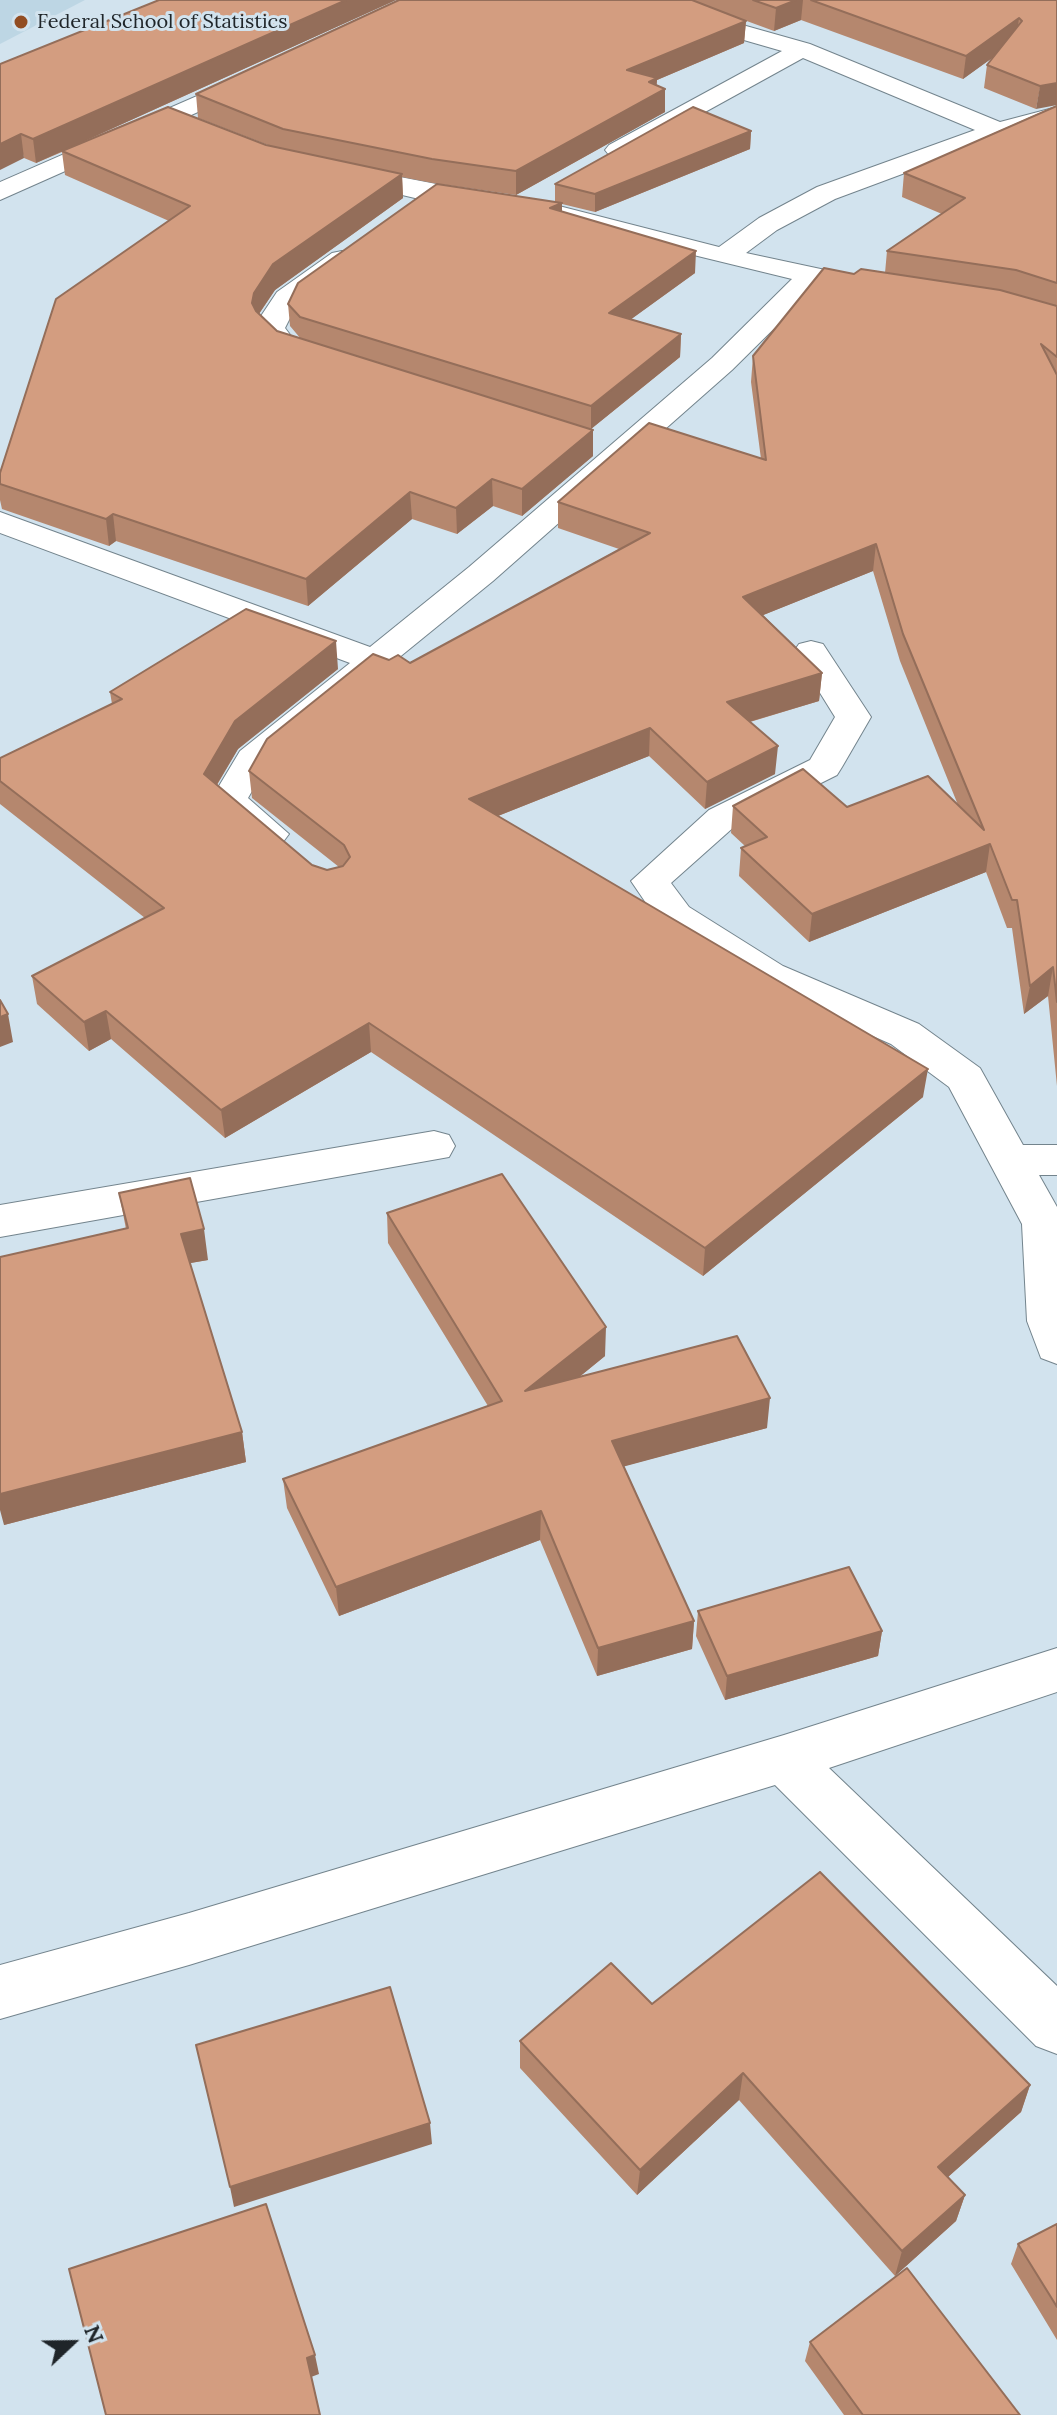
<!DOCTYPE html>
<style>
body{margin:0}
#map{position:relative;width:1057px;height:2415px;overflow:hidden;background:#d2e3ee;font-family:Lora,serif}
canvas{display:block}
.north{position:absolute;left:32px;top:2303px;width:80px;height:80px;-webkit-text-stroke:6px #d2e3ee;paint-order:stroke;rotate:68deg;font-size:22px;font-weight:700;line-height:32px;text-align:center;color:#1f2529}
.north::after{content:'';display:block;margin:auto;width:28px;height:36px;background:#1f2529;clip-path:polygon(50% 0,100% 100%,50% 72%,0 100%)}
</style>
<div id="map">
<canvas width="1057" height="2415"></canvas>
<div class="north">N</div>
</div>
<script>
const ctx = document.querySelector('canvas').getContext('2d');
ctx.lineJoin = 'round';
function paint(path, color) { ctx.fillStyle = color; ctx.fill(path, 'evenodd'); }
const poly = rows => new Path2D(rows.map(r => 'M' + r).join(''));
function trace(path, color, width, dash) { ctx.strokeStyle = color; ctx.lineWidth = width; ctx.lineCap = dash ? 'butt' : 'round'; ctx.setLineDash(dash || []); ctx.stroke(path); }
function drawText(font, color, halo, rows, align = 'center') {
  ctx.font = font + ' Lora,serif'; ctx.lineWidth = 6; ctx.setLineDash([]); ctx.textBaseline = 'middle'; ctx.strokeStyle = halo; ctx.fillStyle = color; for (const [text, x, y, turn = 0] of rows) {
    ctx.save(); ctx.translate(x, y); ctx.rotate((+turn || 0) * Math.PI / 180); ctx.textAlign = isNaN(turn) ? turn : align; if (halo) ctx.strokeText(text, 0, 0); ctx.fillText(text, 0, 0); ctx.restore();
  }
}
const built = poly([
 [0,0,85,0,0,44]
]);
const minor = poly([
 [652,0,682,0,739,24,810,44,1000,122,1057,107,1057,122,1007,135,835,199,777,230,746,253,844,274,848,280,844,286,834,288,818,285,732,370,493,581,267,765,248,798,289,834,283,842,270,845,257,842,210,801,240,751,350,663,0,533,0,512,370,647,469,567,712,358,792,279,546,219,542,213,546,207,555,205,719,247,759,218,817,187,975,130,803,58,627,155,609,155,605,150,609,145,782,51,723,34,655,5,652,0],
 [252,72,264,79,261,84,0,200,0,182,252,72],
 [343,166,483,193,492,195,496,201,492,207,483,209,432,202,334,179,330,174,343,166],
 [342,251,352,253,356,259,352,265,297,304,285,328,291,336,328,350,333,356,328,362,318,365,271,348,257,329,259,319,277,292,332,253,342,251],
 [811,641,823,644,871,717,842,767,837,775,735,826,671,883,689,907,783,966,919,1024,980,1068,1023,1145,1057,1145,1057,1175,1039,1175,1057,1207,1057,1364,1041,1358,1027,1321,1022,1224,949,1087,891,1044,755,984,661,925,631,881,709,810,810,760,835,717,794,651,799,644,811,641],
 [434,1131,449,1135,455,1146,449,1157,0,1237,0,1205,434,1131],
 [1057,1648,1057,1692,829,1768,1057,1986,1057,2054,1036,2046,775,1785,189,1965,0,2019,0,1965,189,1913,784,1735,1057,1648]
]);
const wall = poly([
 [396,0,76,145,268,145,198,118,196,94,399,0,1057,0,1036,109,984,88,987,65,993,57,963,79,801,20,774,31,714,9,746,21,744,43,657,80,656,85,665,112,516,195,433,183,402,177,403,198,275,290,259,314,277,331,301,339,290,326,288,304,555,202,555,184,751,131,750,149,595,212,562,204,562,211,695,273,631,319,681,334,680,357,591,429,593,430,593,456,522,516,493,506,457,534,412,519,308,606,116,541,109,546,2,509,0,500,0,473,169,221,65,175,62,152,36,163,24,158,0,64],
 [1057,105,1057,1086,1048,996,1024,1014,1012,928,1007,928,986,872,809,942,739,876,741,848,745,846,731,833,733,806,847,807,958,805,900,661,873,571,763,615,822,673,819,701,750,722,775,774,705,809,649,756,498,816,923,1097,703,1276,371,1052,225,1138,111,1039,89,1051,37,1004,32,976,145,918,0,804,0,758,112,704,110,692,338,669,238,749,217,785,312,865,327,870,339,867,252,798,249,771,389,660,410,663,619,549,558,528,558,502,761,459,751,382,753,356,854,274,885,273,887,251,942,214,902,197,904,173],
 [119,1193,208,1260,190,1263,242,1432,246,1462,4,1525,126,1229],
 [387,1213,605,1356,578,1378,767,1428,624,1466,694,1621,692,1649,597,1676,540,1540,339,1616,287,1508,283,1479,488,1406,388,1243],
 [698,1611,882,1631,878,1656,725,1700,696,1636],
 [652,2004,1030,2085,1021,2112,948,2177,965,2195,956,2221,895,2276,739,2100,637,2195,520,2068,520,2041],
 [1057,2224,1057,2340,1011,2264,1018,2244],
 [810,2342,1020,2415,844,2415,805,2361]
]);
const shadedWall = poly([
 [346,0,396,0,36,163,33,139],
 [796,0,803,0,801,20,774,31,776,8],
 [1019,18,1016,41,963,79,966,56],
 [746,21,744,43,657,80,656,94,665,89,665,112,516,195,516,171,627,70],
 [1057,83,1057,105,1036,109,1040,86],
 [751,131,750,149,595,212,595,194],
 [21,134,24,158,0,170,0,144],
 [402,174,403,198,275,290,256,318,252,303,254,293,273,264],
 [562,203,562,225,550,208],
 [696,251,695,273,608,336,609,313],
 [681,334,680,357,591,429,591,406],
 [593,430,593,456,522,516,522,489],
 [492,479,493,506,457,534,456,508],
 [410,492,412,519,308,606,306,579],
 [113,514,116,541,109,546,106,519],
 [876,544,873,571,741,624,743,597],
 [336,641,338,669,238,749,207,801,204,774,235,721],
 [822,673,819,701,725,729,727,702],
 [650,728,649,756,470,827,469,799],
 [778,746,775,774,705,809,707,782],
 [990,844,986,872,809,942,812,914],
 [1053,967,1048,996,1024,1014,1030,986],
 [106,1011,111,1039,89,1051,84,1022],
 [8,1014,13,1042,0,1047,0,1017],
 [369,1023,371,1052,225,1138,221,1110],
 [928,1069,923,1097,703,1276,705,1248],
 [204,1229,208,1260,185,1264,181,1234],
 [606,1327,605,1356,525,1421,525,1391],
 [770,1398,767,1428,611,1470,612,1441],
 [242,1432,246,1462,4,1525,0,1510,0,1494],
 [541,1511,540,1540,339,1616,336,1587],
 [694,1621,692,1649,597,1676,598,1648],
 [882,1631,878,1656,725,1700,727,1676],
 [743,2073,739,2100,637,2195,640,2170],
 [1030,2085,1021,2112,930,2193,938,2167],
 [430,2123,432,2144,234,2207,230,2187],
 [965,2195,956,2221,895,2276,902,2251],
 [315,2355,319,2374,311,2377,307,2358]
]);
const building = poly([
 [159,0,346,0,33,139,21,134,0,144,0,64,159,0],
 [399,0,692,0,746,21,627,70,657,78,649,82,665,89,516,171,432,159,283,129,196,94,399,0],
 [753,0,796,0,776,8,753,0],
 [811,0,1057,0,1057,83,1040,86,987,65,1022,21,1019,18,966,56,811,0],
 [1057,106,1057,283,1016,270,887,251,965,198,904,173,1057,106],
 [168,107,266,145,402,174,273,264,254,293,252,303,256,311,277,331,593,430,522,489,492,479,456,508,410,492,306,579,113,514,106,519,0,484,0,473,56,299,190,206,62,151,168,107],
 [693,107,751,131,595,194,555,184,693,107],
 [437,184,562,203,550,208,696,251,609,313,681,334,591,406,300,317,288,304,298,283,437,184],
 [824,268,854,274,861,269,1000,290,1057,306,1057,357,1041,344,1057,375,1057,1002,1053,967,1030,986,1017,900,1012,900,990,844,812,914,741,848,767,837,733,806,803,769,847,807,928,776,984,830,903,634,876,544,743,597,822,673,727,702,778,746,707,782,650,728,469,799,928,1069,705,1248,369,1023,221,1110,106,1011,84,1022,32,976,164,908,0,781,0,758,122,699,110,692,246,609,336,641,235,721,204,774,312,865,327,870,343,866,350,857,344,845,249,771,267,739,373,654,389,660,398,655,410,663,650,533,558,502,649,423,766,460,753,356,824,268],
 [0,1000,8,1014,0,1017,0,1000],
 [502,1174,606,1327,525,1391,737,1336,770,1398,612,1441,694,1621,598,1648,541,1511,336,1587,283,1479,502,1401,387,1213,502,1174],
 [190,1178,204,1229,181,1234,242,1432,0,1494,0,1257,128,1228,119,1193,190,1178],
 [849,1567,882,1631,727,1676,698,1611,849,1567],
 [820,1872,1030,2085,938,2167,965,2195,902,2251,743,2073,640,2170,520,2041,611,1963,652,2004,820,1872],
 [390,1987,430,2123,230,2187,196,2045,390,1987],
 [266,2204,315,2355,307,2358,320,2415,106,2415,69,2269,266,2204],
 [1057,2224,1057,2307,1018,2244,1057,2224],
 [907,2268,1020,2415,863,2415,810,2342,907,2268]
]);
const markers = [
 [21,22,8,"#924d22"]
];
const farPoinames = [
 ["Federal School of Statistics",37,22]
];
paint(built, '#bdd6e4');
trace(minor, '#73848d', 2);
paint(minor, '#fff');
paint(wall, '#b5876e');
paint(shadedWall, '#946e5a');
paint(building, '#d39d80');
trace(building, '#946e5a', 2);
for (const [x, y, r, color] of markers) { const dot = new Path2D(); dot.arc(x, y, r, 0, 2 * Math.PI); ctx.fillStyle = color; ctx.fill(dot); trace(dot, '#d2e3ee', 3); }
drawText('20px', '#1f2529', '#d2e3ee', farPoinames, 'left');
</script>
